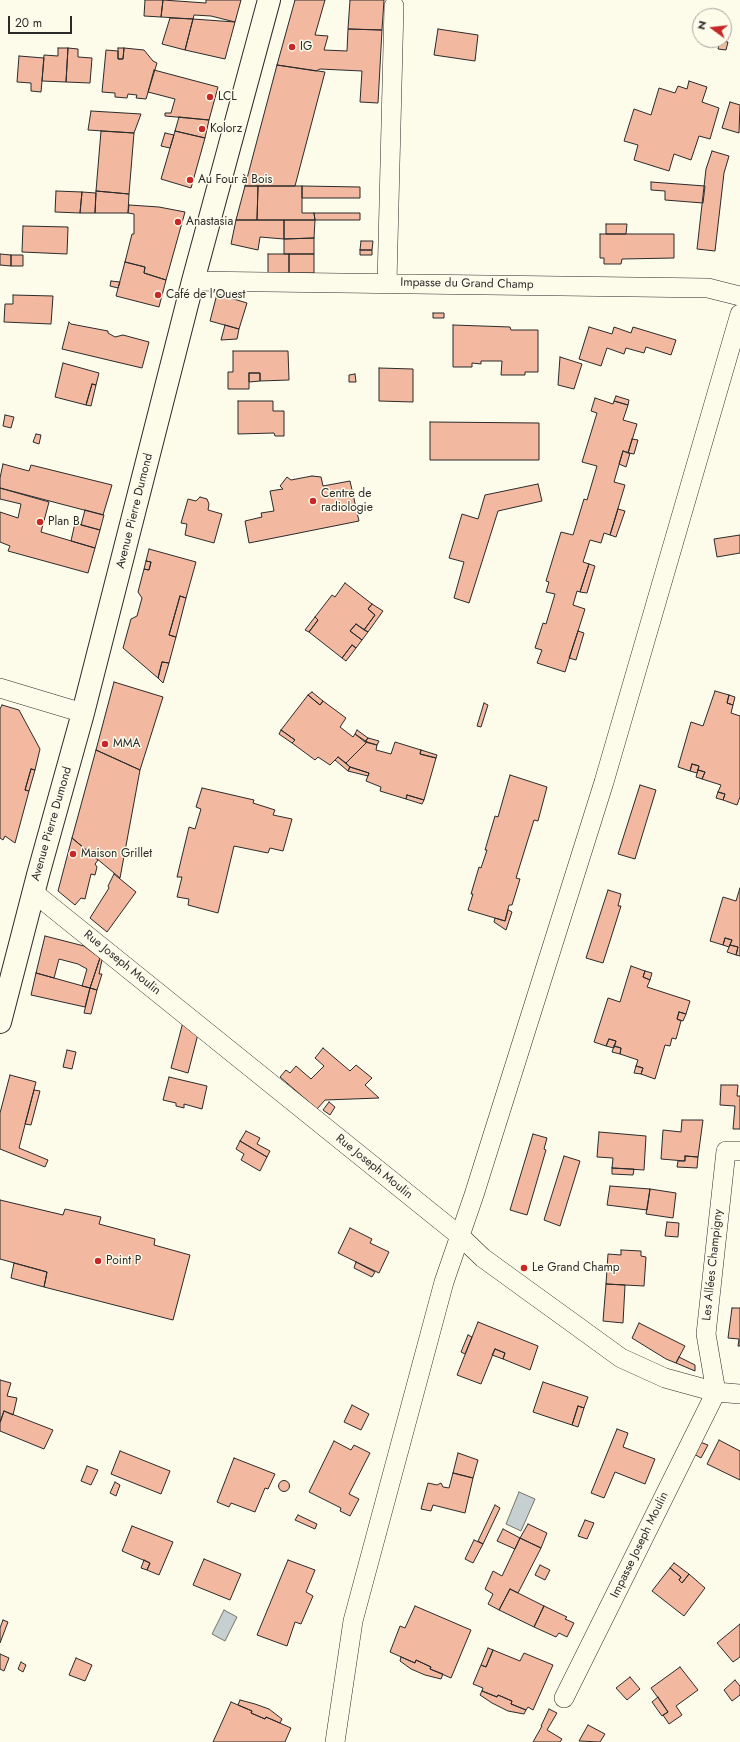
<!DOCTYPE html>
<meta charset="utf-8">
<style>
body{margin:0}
#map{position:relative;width:740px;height:1742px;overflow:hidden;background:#fdfbea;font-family:Jost,sans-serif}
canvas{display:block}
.north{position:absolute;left:692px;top:8px;width:40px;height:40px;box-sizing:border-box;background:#fdfbea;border:1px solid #a9a89e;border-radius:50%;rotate:285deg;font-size:11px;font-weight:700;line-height:16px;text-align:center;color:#2b2b2b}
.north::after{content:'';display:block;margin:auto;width:14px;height:18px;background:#c62828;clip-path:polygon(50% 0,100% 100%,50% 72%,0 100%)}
.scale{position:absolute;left:8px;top:16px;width:64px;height:18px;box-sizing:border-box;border:2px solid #2b2b2b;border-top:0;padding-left:5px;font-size:12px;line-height:14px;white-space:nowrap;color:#2b2b2b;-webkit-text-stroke:3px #fdfbea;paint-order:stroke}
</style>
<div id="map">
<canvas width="740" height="1742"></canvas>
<div class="north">N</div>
<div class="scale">20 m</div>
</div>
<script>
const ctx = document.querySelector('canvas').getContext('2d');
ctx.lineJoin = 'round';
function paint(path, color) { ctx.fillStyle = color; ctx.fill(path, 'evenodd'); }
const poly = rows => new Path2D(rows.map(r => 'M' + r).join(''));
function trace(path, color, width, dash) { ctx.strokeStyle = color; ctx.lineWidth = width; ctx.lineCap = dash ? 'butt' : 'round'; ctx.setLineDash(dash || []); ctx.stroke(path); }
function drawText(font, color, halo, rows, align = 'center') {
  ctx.font = font + ' Jost,sans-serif'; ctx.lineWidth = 3; ctx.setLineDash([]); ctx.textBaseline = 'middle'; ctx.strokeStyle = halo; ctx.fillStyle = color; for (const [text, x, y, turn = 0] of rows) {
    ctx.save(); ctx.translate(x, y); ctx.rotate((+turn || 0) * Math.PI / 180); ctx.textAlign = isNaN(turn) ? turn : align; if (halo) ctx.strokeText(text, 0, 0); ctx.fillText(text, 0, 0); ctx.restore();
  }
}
const water = poly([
 [519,1492,535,1499,521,1531,506,1524,519,1492],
 [224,1610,237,1617,225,1641,212,1634,224,1610]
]);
const building = poly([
 [145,0,163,0,161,17,144,16,145,0],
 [163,0,206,3,206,0,241,0,235,22,211,16,194,15,193,19,161,17,163,0],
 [295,0,325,0,315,35,328,36,324,50,347,51,348,29,382,30,378,103,360,102,362,71,320,69,316,71,277,65,295,0],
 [350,0,384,0,382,30,348,29,350,0],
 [170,18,193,19,185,50,162,44,170,18],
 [193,19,235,22,225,59,185,50,193,19],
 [438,29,478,35,475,61,434,55,438,29],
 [720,41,728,42,726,50,718,49,720,41],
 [58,48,68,48,66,82,42,81,44,55,58,56,58,48],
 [68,48,78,49,78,57,92,58,90,83,66,82,68,48],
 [118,48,124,48,123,59,118,59,118,48],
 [124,48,144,50,153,61,157,63,146,99,136,98,137,95,128,94,127,98,115,97,115,93,102,92,106,50,118,51,118,59,123,59,124,48],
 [19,56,44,58,41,92,31,91,31,83,17,82,19,56],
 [277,65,325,72,295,186,245,186,277,65],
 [154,70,218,87,209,120,165,116,165,113,171,113,175,99,148,92,154,70],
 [689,81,707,87,702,102,719,108,710,139,699,136,691,160,674,154,669,171,634,160,638,145,624,141,634,109,651,115,659,88,675,93,678,86,687,89,689,81],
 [730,102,740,105,739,133,722,128,730,102],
 [91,111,141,114,134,133,88,130,91,111],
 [179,117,209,120,205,138,175,131,179,117],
 [101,131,134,133,129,194,96,191,101,131],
 [175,131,205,138,191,188,161,179,175,131],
 [165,133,174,135,170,148,161,146,165,133],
 [712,151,729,156,724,173,715,251,697,249,706,169,712,151],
 [651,182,705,186,703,203,665,200,665,191,651,190,651,182],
 [245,186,258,186,257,220,236,220,245,186],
 [258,186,302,186,302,213,314,213,315,220,257,220,258,186],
 [302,186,360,187,360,198,302,198,302,186],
 [56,191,82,192,80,213,55,212,56,191],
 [96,191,129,194,128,213,95,213,96,191],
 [82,192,96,193,95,213,80,213,82,192],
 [129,205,159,207,185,212,166,280,144,273,145,267,125,262,132,234,134,234,134,214,128,213,129,205],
 [314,213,360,213,360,220,315,220,314,213],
 [236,220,284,220,284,239,260,237,258,250,231,244,236,220],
 [284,220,315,220,314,238,284,239,284,220],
 [606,224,627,224,626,234,606,234,606,224],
 [23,226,68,227,67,254,22,252,23,226],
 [600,234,674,234,674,258,622,259,621,264,604,264,604,258,600,258,600,234],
 [314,238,314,254,284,254,284,239,314,238],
 [361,241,373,241,372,250,360,250,361,241],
 [360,250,372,250,372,255,360,255,360,250],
 [0,254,11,255,11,266,0,265,0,254],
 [268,254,289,254,289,273,268,273,268,254],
 [289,254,314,254,314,273,289,273,289,254],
 [11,255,23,255,23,266,11,266,11,255],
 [125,262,145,267,144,273,166,280,159,307,116,296,125,262],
 [111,281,120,282,118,288,110,286,111,281],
 [217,294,247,303,239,329,210,321,217,294],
 [13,295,53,296,51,324,4,322,5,304,13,304,13,295],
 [433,313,444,313,444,318,433,318,433,313],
 [69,322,71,324,108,331,108,333,115,337,123,335,149,342,142,368,62,349,69,322],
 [225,325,239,329,237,339,221,340,225,325],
 [453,325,510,327,511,330,538,330,538,372,525,372,525,375,501,375,502,361,481,361,481,364,472,363,472,367,453,367,453,325],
 [589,327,612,334,614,327,631,333,633,327,676,340,671,355,646,347,644,353,626,348,624,354,607,348,601,366,579,359,589,327],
 [233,351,288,351,289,380,260,381,260,373,249,373,249,389,228,389,228,372,233,372,233,351],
 [560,357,582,364,574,389,558,385,560,357],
 [63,363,99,373,96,385,92,384,86,405,55,397,63,363],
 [379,368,413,369,413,402,379,401,379,368],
 [249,373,260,373,260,381,249,382,249,373],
 [355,374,356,382,349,382,349,375,355,374],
 [92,384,96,385,91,406,86,405,92,384],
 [616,396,629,400,628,405,614,401,616,396],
 [595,398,613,404,614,401,628,405,623,420,637,424,628,453,623,451,614,482,625,485,610,535,604,533,601,543,590,540,583,562,589,564,580,592,577,591,573,605,585,609,565,672,537,663,542,650,535,648,543,623,546,624,555,594,546,592,549,582,546,581,561,532,573,535,584,499,587,500,597,466,582,462,597,413,591,411,595,398],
 [238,401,273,401,273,411,284,411,284,436,275,436,274,433,238,434,238,401],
 [5,415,14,417,11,428,3,426,5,415],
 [430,422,539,423,539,460,430,460,430,422],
 [36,434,41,435,39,444,33,442,36,434],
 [632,439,638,440,634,454,628,453,632,439],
 [623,451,630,453,626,467,619,464,623,451],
 [3,464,29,471,31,465,112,485,103,515,0,488,0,478,3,464],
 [312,476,321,477,323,486,350,481,359,521,249,543,245,521,262,517,261,513,274,511,270,491,283,489,280,486,287,477,291,480,312,476],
 [538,484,542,501,498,511,469,603,454,598,464,562,449,558,462,514,478,519,485,495,538,484],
 [0,488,49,502,41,532,95,548,88,573,8,551,10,546,0,542,0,512,18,518,21,504,0,499,0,488],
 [200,497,207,499,209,504,208,510,222,514,214,543,185,535,187,524,181,523,188,499,196,501,200,497],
 [618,509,625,511,616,537,610,535,618,509],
 [85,510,104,515,100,530,81,525,85,510],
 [75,523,100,530,95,548,71,541,75,523],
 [740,535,740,553,717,557,714,539,740,535],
 [149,549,196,562,186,598,180,596,169,635,176,637,169,663,162,662,158,678,123,648,131,619,137,616,142,598,138,592,144,569,149,570,151,562,146,561,149,549],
 [146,561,151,562,149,570,144,569,146,561],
 [589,564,595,566,587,593,580,592,589,564],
 [345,583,372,604,368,609,375,615,364,630,356,624,350,631,362,640,356,648,352,645,342,658,309,632,318,620,315,617,332,595,335,597,345,583],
 [180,596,186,598,176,637,169,635,180,596],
 [372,604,383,611,368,632,364,630,375,615,368,609,372,604],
 [315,617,318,620,309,632,305,630,315,617],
 [356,624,368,632,362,640,350,631,356,624],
 [578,631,584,633,576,660,569,658,578,631],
 [352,645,356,648,346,661,342,658,352,645],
 [162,662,169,663,163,683,158,678,162,662],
 [114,682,163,697,140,770,96,750,114,682],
 [715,691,729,695,727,703,733,705,731,713,740,716,740,797,737,805,723,800,725,794,718,792,721,785,702,779,705,772,698,770,699,766,692,764,690,771,678,767,691,722,703,726,715,691],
 [312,692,323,701,320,705,308,695,312,692],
 [308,695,320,705,323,701,346,718,340,727,353,737,355,734,367,742,346,763,338,757,330,765,318,757,315,760,292,743,295,740,281,730,308,695],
 [729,695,735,697,733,705,727,703,729,695],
 [484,703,488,705,481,727,477,726,484,703],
 [2,705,19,710,40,749,35,770,31,769,25,790,29,791,15,843,5,836,3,840,0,838,0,709,2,705],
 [281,730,295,740,292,743,279,734,281,730],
 [357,730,368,738,365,742,355,734,357,730],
 [368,738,379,741,377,745,365,742,368,738],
 [367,742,377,745,376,750,391,754,395,742,421,750,420,754,436,758,424,800,407,795,406,799,380,791,381,787,366,781,369,773,350,767,346,763,367,742],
 [96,750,140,770,120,878,72,838,96,750],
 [421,750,437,755,436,758,420,754,421,750],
 [338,757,350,767,348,771,335,760,338,757],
 [692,764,699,766,697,773,690,771,692,764],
 [350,767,369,773,368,776,348,771,350,767],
 [31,769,35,770,29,791,25,790,31,769],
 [698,770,705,772,702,779,696,777,698,770],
 [510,775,547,787,538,821,534,820,516,878,520,879,512,905,509,905,505,921,468,910,473,894,471,894,479,867,481,868,487,850,485,850,495,816,498,817,510,775],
 [640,785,656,790,635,859,618,854,640,785],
 [202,788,254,800,253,803,275,810,273,815,292,819,283,851,270,848,268,853,234,846,218,913,188,905,189,899,177,897,182,877,177,877,189,827,195,829,201,809,196,807,202,788],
 [718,792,725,794,723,800,716,798,718,792],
 [407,795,424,800,422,804,406,799,407,795],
 [72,838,98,860,95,864,97,867,95,875,91,874,85,899,81,898,75,905,58,891,72,838],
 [114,874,136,892,107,932,90,918,109,888,108,886,114,874],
 [740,888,740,956,736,955,738,947,730,945,732,940,725,938,723,945,710,941,723,897,736,901,740,888],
 [608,890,621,894,618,906,621,906,603,963,586,958,608,890],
 [508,910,512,912,506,930,494,922,495,918,505,921,508,910],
 [45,936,84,946,100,958,90,988,82,986,87,969,78,964,59,959,54,978,36,973,45,936],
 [725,938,732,940,729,947,723,945,725,938],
 [730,945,738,947,736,955,727,952,730,945],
 [100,958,102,960,99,974,102,974,97,990,90,988,100,958],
 [631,966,645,971,643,977,650,980,647,987,690,1001,686,1014,679,1012,677,1019,681,1021,676,1039,672,1038,670,1046,665,1045,655,1079,641,1074,643,1068,636,1066,638,1060,620,1054,621,1048,614,1046,616,1041,609,1039,606,1046,594,1042,608,998,620,1002,631,966],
 [645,971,652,973,650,980,643,977,645,971],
 [36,973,90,988,85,1007,31,995,36,973],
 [90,988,97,990,91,1014,84,1013,90,988],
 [679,1012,686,1014,683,1021,677,1019,679,1012],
 [183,1022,198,1034,188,1073,171,1068,183,1022],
 [609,1039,616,1041,614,1048,606,1046,609,1039],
 [614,1046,621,1048,620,1054,612,1052,614,1046],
 [323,1048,350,1071,356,1065,372,1078,365,1085,379,1098,325,1100,317,1109,280,1077,286,1070,290,1073,296,1066,311,1079,324,1066,315,1058,323,1048],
 [67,1050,76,1052,72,1069,63,1067,67,1050],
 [636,1066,643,1068,641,1074,634,1073,636,1066],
 [10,1075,36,1082,19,1148,48,1160,45,1167,0,1149,0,1113,10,1075],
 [169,1077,207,1086,202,1109,184,1104,184,1108,176,1106,176,1103,163,1100,169,1077],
 [721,1085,738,1085,737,1096,740,1096,740,1129,733,1129,735,1106,720,1105,721,1085],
 [34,1090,40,1091,31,1125,25,1124,34,1090],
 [329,1102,335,1107,330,1115,323,1110,329,1102],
 [682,1120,703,1120,698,1157,685,1156,685,1161,661,1159,663,1130,681,1132,682,1120],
 [246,1131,260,1138,257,1144,270,1151,267,1157,240,1141,246,1131],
 [599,1132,646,1136,644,1170,612,1168,613,1158,597,1157,599,1132],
 [533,1134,547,1138,544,1149,546,1150,527,1215,510,1210,533,1134],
 [240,1141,267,1157,260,1171,241,1160,244,1154,236,1149,240,1141],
 [564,1156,580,1161,560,1226,544,1220,564,1156],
 [685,1156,698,1157,697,1168,677,1167,678,1161,685,1161,685,1156],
 [612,1168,634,1169,633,1175,612,1174,612,1168],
 [610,1186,650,1189,647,1210,607,1205,610,1186],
 [650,1189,676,1193,673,1218,646,1214,650,1189],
 [0,1200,63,1215,65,1209,101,1217,99,1224,155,1239,154,1245,190,1255,173,1320,44,1287,47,1272,0,1259,0,1200],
 [667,1222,679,1223,678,1237,665,1236,667,1222],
 [350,1228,372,1239,370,1243,389,1252,379,1273,338,1253,350,1228],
 [621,1250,641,1251,641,1256,646,1257,644,1286,606,1284,608,1254,621,1255,621,1250],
 [356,1262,375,1272,372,1277,354,1268,356,1262],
 [14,1263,47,1272,44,1287,11,1278,14,1263],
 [606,1284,625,1285,623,1323,603,1321,606,1284],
 [732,1308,740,1308,740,1346,738,1346,739,1339,728,1338,732,1308],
 [478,1322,538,1346,530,1370,503,1359,505,1353,495,1349,481,1384,457,1375,478,1322],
 [639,1323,685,1346,676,1363,666,1359,632,1338,639,1323],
 [468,1335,472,1337,465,1354,461,1352,468,1335],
 [495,1349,505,1353,503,1359,492,1355,495,1349],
 [679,1357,695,1365,695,1371,676,1363,679,1357],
 [0,1380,11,1383,7,1396,17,1398,13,1415,4,1411,0,1422,0,1380],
 [543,1382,588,1397,584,1408,578,1406,572,1425,533,1412,543,1382],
 [352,1405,369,1414,361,1430,344,1422,352,1405],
 [578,1406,584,1408,578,1427,572,1425,578,1406],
 [4,1411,53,1430,44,1449,0,1431,0,1423,4,1411],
 [617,1429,628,1433,623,1447,655,1459,645,1484,615,1472,604,1498,591,1493,617,1429],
 [719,1440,740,1451,740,1480,707,1464,719,1440],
 [334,1441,351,1450,354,1445,370,1453,349,1494,359,1499,350,1516,340,1511,341,1508,309,1492,334,1441],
 [700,1442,708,1445,701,1458,694,1454,700,1442],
 [120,1451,170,1471,161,1494,111,1474,120,1451],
 [458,1453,478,1460,473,1478,453,1473,458,1453],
 [234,1458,275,1474,268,1489,265,1488,255,1512,231,1503,229,1507,217,1502,234,1458],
 [87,1466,98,1470,91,1485,81,1481,87,1466],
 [453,1473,473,1478,465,1513,433,1505,431,1511,421,1509,428,1483,437,1485,441,1483,443,1487,449,1488,453,1473],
 '278.5 1486a5.5 5.5 0 1 1 11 0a5.5 5.5 0 1 1-11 0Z',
 [115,1482,120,1485,116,1496,110,1493,115,1482],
 [495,1505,500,1508,483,1544,478,1541,495,1505],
 [298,1515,317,1524,315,1529,295,1520,298,1515],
 [585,1520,594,1523,587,1539,578,1536,585,1520],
 [528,1524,547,1533,541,1548,520,1538,528,1524],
 [132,1526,173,1542,159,1575,147,1570,150,1563,122,1551,132,1526],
 [503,1529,520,1538,515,1549,497,1541,503,1529],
 [520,1538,541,1548,518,1593,510,1589,499,1610,488,1604,493,1594,485,1589,493,1571,502,1576,520,1538],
 [474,1540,483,1544,473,1563,465,1559,474,1540],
 [204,1559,241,1574,230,1600,193,1585,204,1559],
 [144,1560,150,1563,147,1570,141,1568,144,1560],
 [288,1560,315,1570,306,1592,313,1596,301,1624,295,1622,287,1646,257,1635,288,1560],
 [674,1563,689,1574,682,1583,679,1580,681,1577,670,1568,674,1563],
 [540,1565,550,1570,545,1580,535,1575,540,1565],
 [670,1568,681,1577,679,1580,682,1583,689,1574,705,1588,684,1616,652,1591,670,1568],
 [510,1589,544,1606,534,1627,499,1610,510,1589],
 [415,1606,471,1630,451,1678,430,1669,431,1667,416,1660,415,1663,390,1652,400,1626,405,1628,415,1606],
 [544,1606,567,1617,565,1619,574,1623,567,1637,559,1633,556,1637,534,1627,544,1606],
 [3,1620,8,1622,0,1643,0,1628,3,1620],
 [740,1624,740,1657,733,1662,717,1643,740,1624],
 [488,1648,493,1650,486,1667,481,1665,488,1648],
 [493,1650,520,1661,524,1653,553,1665,533,1710,528,1707,526,1710,511,1704,512,1701,498,1695,497,1697,482,1691,483,1688,473,1684,481,1665,486,1667,493,1650],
 [0,1654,9,1658,4,1671,0,1669,0,1654],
 [401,1657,415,1663,416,1660,431,1667,430,1669,443,1674,441,1679,425,1675,411,1669,400,1661,401,1657],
 [76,1658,92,1665,85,1681,69,1675,76,1658],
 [21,1662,26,1665,23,1672,18,1669,21,1662],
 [680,1667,698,1690,676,1706,682,1715,669,1724,663,1715,668,1712,651,1688,680,1667],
 [630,1677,640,1689,627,1700,616,1688,630,1677],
 [735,1680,740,1686,740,1695,732,1701,724,1690,735,1680],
 [482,1691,497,1697,498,1695,512,1701,511,1704,526,1710,524,1714,508,1711,492,1703,480,1695,482,1691],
 [658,1697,668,1712,662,1716,652,1702,658,1697],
 [240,1700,255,1704,269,1709,282,1719,280,1723,266,1717,265,1719,251,1713,252,1711,238,1705,240,1700],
 [231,1702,252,1711,251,1713,265,1719,266,1717,291,1728,285,1742,213,1742,231,1702],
 [549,1709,557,1713,547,1730,562,1739,560,1742,533,1742,542,1726,541,1726,549,1709],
 [588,1725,605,1734,600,1742,579,1741,588,1725]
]);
const street = poly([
 [193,281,708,288,740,296],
 [387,283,394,6],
 [0,688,83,713],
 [33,892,460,1236,483,1258,621,1358,665,1378,716,1392,740,1394],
 [564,1698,716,1392,706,1334,726,1151,740,1151],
 [335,1742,353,1621,444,1282,474,1195,604,782,740,314]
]);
const secondary = poly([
 [0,1022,38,875,83,713,193,281,269,0]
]);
const markers = [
 [292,47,4,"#c62828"],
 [210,97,4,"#c62828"],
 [202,129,4,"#c62828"],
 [190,180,4,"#c62828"],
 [178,222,4,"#c62828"],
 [158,295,4,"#c62828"],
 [313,501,4,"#c62828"],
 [40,522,4,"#c62828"],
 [105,744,4,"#c62828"],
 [73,854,4,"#c62828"],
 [98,1261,4,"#c62828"],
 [524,1268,4,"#c62828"]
];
const poiNames = [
 ["IG",300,47],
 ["LCL",218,97],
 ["Kolorz",210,129],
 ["Au Four à Bois",198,180],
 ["Anastasia",186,222],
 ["Café de l'Ouest",166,295],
 ["Centre de",321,494],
 ["radiologie",321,508],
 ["Plan B",48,522],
 ["MMA",113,744],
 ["Maison Grillet",81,854],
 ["Point P",106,1261],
 ["Le Grand Champ",532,1268]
];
const streetNames = [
 ["Impasse du Grand Champ",467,284,1],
 ["Avenue Pierre Dumond",135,511,-76],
 ["Avenue Pierre Dumond",52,824,-74],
 ["Rue Joseph Moulin",122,963,39],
 ["Rue Joseph Moulin",374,1167,39],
 ["Les Allées Champigny",713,1265,-84],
 ["Impasse Joseph Moulin",640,1545,-64]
];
paint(water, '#c7d0d0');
trace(water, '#74746e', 1);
paint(building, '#f2b8a0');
trace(building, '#2b2b2b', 1);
trace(street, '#2b2b2b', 20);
trace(secondary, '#2b2b2b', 24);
trace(street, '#fdfbea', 19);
trace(secondary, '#fdfbea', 22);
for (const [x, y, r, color] of markers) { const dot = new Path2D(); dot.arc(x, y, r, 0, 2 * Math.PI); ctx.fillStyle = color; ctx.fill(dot); trace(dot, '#fdfbea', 1.5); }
drawText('12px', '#2b2b2b', '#fdfbea', poiNames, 'left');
drawText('12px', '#2b2b2b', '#fdfbea', streetNames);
</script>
